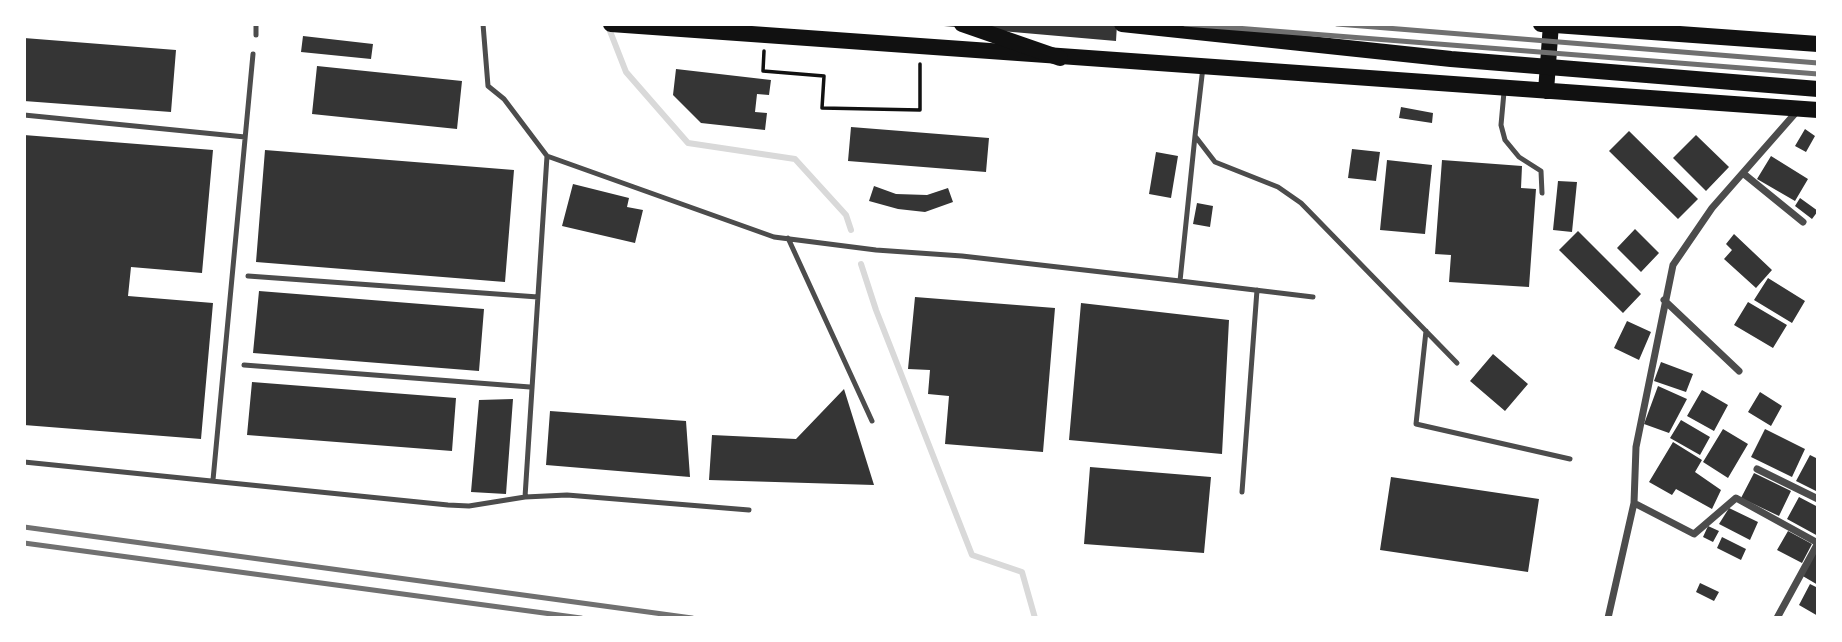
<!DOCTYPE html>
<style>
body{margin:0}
#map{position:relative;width:1842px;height:642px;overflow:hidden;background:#fff;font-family:Montserrat,sans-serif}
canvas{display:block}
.frame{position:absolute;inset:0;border:26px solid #fff;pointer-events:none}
</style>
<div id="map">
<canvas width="1842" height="642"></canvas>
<div class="frame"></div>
</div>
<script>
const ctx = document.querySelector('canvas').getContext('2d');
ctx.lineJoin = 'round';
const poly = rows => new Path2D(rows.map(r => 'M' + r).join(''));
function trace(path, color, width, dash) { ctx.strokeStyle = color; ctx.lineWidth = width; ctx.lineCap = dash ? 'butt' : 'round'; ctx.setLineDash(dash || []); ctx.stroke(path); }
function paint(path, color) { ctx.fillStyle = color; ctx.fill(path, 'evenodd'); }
const stream = poly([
 [608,26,626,72,688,143,795,159,846,215,851,230],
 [861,264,876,310,972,555,1022,572,1035,618]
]);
const building = poly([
 [921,24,1117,24,1116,41],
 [303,36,373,44,371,59,301,52],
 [24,38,176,50,171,112,24,101],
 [317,66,462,81,457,129,312,114],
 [676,69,771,80,769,95,757,94,755,112,767,113,765,130,701,123,673,95],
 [1401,107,1433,113,1432,123,1399,118],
 [851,127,989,138,986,172,848,161],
 [1805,129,1815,136,1806,152,1795,146],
 [1629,131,1698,199,1678,219,1609,151],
 [24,135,213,150,202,273,131,267,128,296,213,303,201,439,24,425],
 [1696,135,1729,167,1706,191,1673,158],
 [1352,149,1380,152,1376,181,1348,178],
 [265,150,514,170,505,282,256,262],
 [1156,152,1178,156,1171,198,1149,194],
 [1771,156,1808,179,1795,201,1757,179],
 [1387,160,1432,165,1425,234,1380,230],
 [1442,160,1522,166,1521,188,1536,189,1529,287,1449,282,1451,255,1435,254],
 [1558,181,1577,182,1572,232,1553,230],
 [573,184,629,198,627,207,643,210,635,243,562,226],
 [874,186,896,194,927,195,948,188,953,202,925,212,898,209,869,201],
 [1800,198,1818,211,1812,219,1795,206],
 [1197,203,1213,206,1210,227,1193,224],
 [1635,229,1659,253,1641,272,1617,248],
 [1578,231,1641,294,1623,313,1559,250],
 [1734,234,1772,270,1756,288,1724,259,1732,250,1726,244],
 [1768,278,1805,301,1792,323,1754,300],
 [259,291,484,309,479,371,253,353],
 [915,297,1055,308,1043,452,945,444,949,396,928,394,930,370,908,369],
 [1748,302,1787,325,1773,348,1734,325],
 [1081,303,1229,320,1222,454,1069,440],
 [1627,321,1651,332,1639,360,1614,348],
 [1493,354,1528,384,1505,411,1470,381],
 [1661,362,1693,374,1686,392,1654,381],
 [252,382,456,398,452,451,247,435],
 [1658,386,1687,399,1669,433,1644,424],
 [844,389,874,485,709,480,712,435,796,439],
 [1702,390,1728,405,1714,431,1687,416],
 [1760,392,1782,406,1771,426,1748,412],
 [513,399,506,494,471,492,479,400],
 [550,411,686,421,690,477,546,465],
 [1681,420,1710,437,1700,455,1670,438],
 [1723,429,1748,444,1728,478,1703,462],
 [1765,429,1805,449,1792,477,1751,457],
 [1673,442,1702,460,1695,472,1721,490,1712,509,1676,489,1672,495,1649,482],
 [1810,455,1818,459,1818,492,1796,481],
 [1090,467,1211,477,1204,553,1084,544],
 [1754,473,1791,491,1779,516,1741,498],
 [1391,477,1539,499,1528,572,1380,550],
 [1799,497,1818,507,1818,536,1787,519],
 [1729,508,1758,522,1750,540,1719,524],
 [1708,526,1719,531,1713,542,1703,537],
 [1788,531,1812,544,1802,563,1777,550],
 [1722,537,1746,549,1741,560,1717,548],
 [1818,544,1818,585,1801,575],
 [1700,583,1719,592,1714,601,1696,592],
 [1810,584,1818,588,1818,616,1799,605]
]);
const path = poly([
 [764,51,763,71,824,76,822,108,920,110,920,64]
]);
const service = poly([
 [483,24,488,86,504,99,547,156,774,237,876,250,962,256,1180,281,1195,136],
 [256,35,256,24],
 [1203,67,1195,136,1215,162,1278,187,1301,203,1457,363],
 [1504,92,1501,125,1505,140,1519,157,1541,171,1542,193],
 [24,115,245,137],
 [788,238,872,421],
 [248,276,538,297],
 [1180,281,1313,297],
 [1426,331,1416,424,1570,459],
 [244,365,530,387],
 [24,462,448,505,469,506,525,497,567,495,749,510],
 [213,480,253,54],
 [1242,492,1257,290],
 [525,497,547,156]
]);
const minor = poly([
 [1744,174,1803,222],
 [1664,300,1739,371],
 [1757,469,1818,499],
 [1634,503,1694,534,1736,498,1816,542],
 [1608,618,1634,503,1636,447,1673,265,1712,208,1799,109],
 [1777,618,1818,543]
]);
const primary = poly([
 [611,24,1818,110],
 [1546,91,1551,24]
]);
const trunk = poly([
 [962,24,1060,58],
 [1122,24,1451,59,1818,89],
 [1541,24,1818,44]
]);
const rail = poly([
 [1185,24,1818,74],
 [1337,24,1818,63],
 [24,527,692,618],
 [24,543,581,618]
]);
trace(stream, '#d9d9d9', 6);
paint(building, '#353535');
trace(path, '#111', 3.5);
trace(service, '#4c4c4c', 5);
trace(minor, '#4c4c4c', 7);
trace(primary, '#111', 16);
trace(trunk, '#111', 16);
trace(rail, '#707070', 5);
</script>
